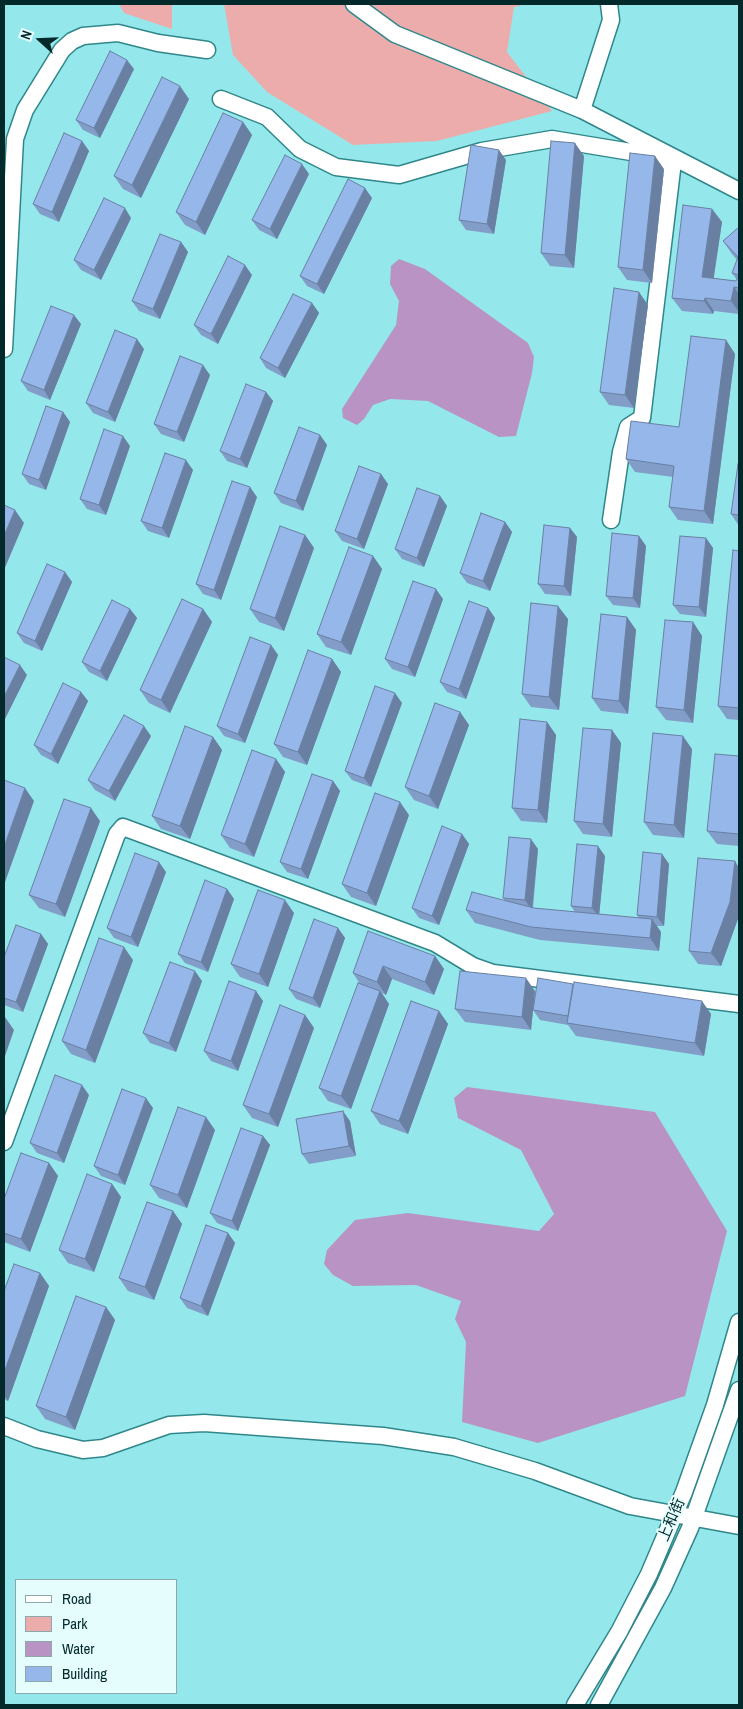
<!DOCTYPE html>
<meta charset="utf-8">
<style>
body{margin:0}
#map{position:relative;width:743px;height:1709px;overflow:hidden;background:#94e8eb;font-family:"Archivo Narrow",sans-serif}
canvas{display:block}
.frame{position:absolute;inset:0;border:5px solid #04292b;pointer-events:none}
.legend{position:absolute;left:15px;top:1579px;width:162px;height:115px;box-sizing:border-box;background:#e6fdfe;border:1px solid #8ca8aa;margin:0;padding:6px 9px;list-style:none;font-size:15px;color:#04292b}
.legend li{display:flex;align-items:center;gap:10px;height:25px}
.legend b{width:25px;border:1px solid #8ca8aa}
.north{position:absolute;left:15px;top:15px;width:50px;height:50px;-webkit-text-stroke:4px #e6fdfe;paint-order:stroke;rotate:290deg;font-size:14px;font-weight:700;line-height:20px;text-align:center;color:#04292b}
.north::after{content:'';display:block;margin:auto;width:18px;height:22px;background:#04292b;clip-path:polygon(50% 0,100% 100%,50% 72%,0 100%)}
</style>
<div id="map">
<canvas width="743" height="1709"></canvas>
<div class="frame"></div>
<ul class="legend">
<li><b style="height:6px;background:#fff"></b>Road</li>
<li><b style="height:14px;background:#ecacac"></b>Park</li>
<li><b style="height:14px;background:#b993c3"></b>Water</li>
<li><b style="height:14px;background:#96b7e9"></b>Building</li>
</ul>
<div class="north">N</div>
</div>
<script>
const ctx = document.querySelector('canvas').getContext('2d');
ctx.lineJoin = 'round';
function paint(path, color) { ctx.fillStyle = color; ctx.fill(path, 'evenodd'); }
const poly = rows => new Path2D(rows.map(r => 'M' + r).join(''));
function trace(path, color, width, dash) { ctx.strokeStyle = color; ctx.lineWidth = width; ctx.lineCap = dash ? 'butt' : 'round'; ctx.setLineDash(dash || []); ctx.stroke(path); }
function drawText(font, color, halo, rows, align = 'center') {
  ctx.font = font + ' "Archivo Narrow","Noto Sans SC",sans-serif'; ctx.lineWidth = 4; ctx.setLineDash([]); ctx.textBaseline = 'middle'; ctx.strokeStyle = halo; ctx.fillStyle = color; for (const [text, x, y, turn = 0] of rows) {
    ctx.save(); ctx.translate(x, y); ctx.rotate((+turn || 0) * Math.PI / 180); ctx.textAlign = isNaN(turn) ? turn : align; if (halo) ctx.strokeText(text, 0, 0); ctx.fillText(text, 0, 0); ctx.restore();
  }
}
const green = poly([
 [119,4,172,4,172,29,124,13],
 [224,4,527,4,514,7,507,52,552,111,437,141,353,145,267,92,233,55]
]);
const water = poly([
 [399,259,425,269,528,343,534,357,532,373,516,436,499,437,428,401,390,399,373,405,364,419,357,425,343,418,342,409,396,325,399,301,390,284,391,266],
 [467,1087,655,1112,727,1231,685,1396,538,1443,462,1422,466,1342,455,1319,461,1301,416,1285,353,1286,333,1275,324,1264,327,1250,355,1220,408,1213,539,1231,554,1214,521,1150,458,1118,454,1098]
]);
const minor = poly([
 [354,4,395,34,582,110,739,191],
 [221,99,267,117,300,149,336,167,399,175,482,151,552,139,631,152,672,170,642,418,628,427,621,452,611,520],
 [582,110,611,20,609,4],
 [4,349,15,139,25,110,62,50,72,41,83,36,118,33,158,43,207,50],
 [4,1142,117,834,123,827,435,943,473,966,493,973,739,1004],
 [4,1426,37,1439,83,1450,103,1448,169,1425,204,1423,383,1436,454,1447,535,1471,630,1506,739,1526],
 [575,1705,619,1632,649,1574,684,1492,715,1405,739,1322],
 [599,1705,663,1588,690,1528,739,1390]
]);
const wall = poly([
 [134,69,100,138,83,130,76,120],
 [189,99,141,198,123,189,114,176],
 [243,122,252,135,205,235,185,225,176,212],
 [82,141,89,151,59,222,40,214,33,204],
 [584,156,574,268,550,266,541,253],
 [506,160,494,234,466,230,459,220],
 [664,169,652,283,627,280,618,267],
 [309,174,277,239,259,230,252,220],
 [372,198,324,294,307,286,300,276],
 [712,209,722,222,713,278,736,281,737,280,732,273,737,260,732,254,723,241,739,227,739,314,714,311,713,314,682,311,672,298],
 [131,218,101,280,81,270,74,260],
 [181,242,188,252,160,319,139,311,132,301],
 [252,275,218,344,201,335,194,325],
 [312,303,319,313,285,378,266,368,260,358],
 [648,305,634,408,609,405,600,392],
 [81,324,50,400,28,391,21,381],
 [726,340,735,354,713,524,678,520,669,507,673,477,635,472,626,459,679,427],
 [144,349,115,422,93,413,86,403],
 [210,375,184,442,161,434,154,424],
 [266,392,273,401,247,468,227,461,220,451],
 [63,412,70,422,46,490,29,484,22,474],
 [320,435,327,445,303,511,281,503,274,493],
 [130,446,106,515,87,509,80,499],
 [739,464,739,526,731,514],
 [193,470,169,538,148,531,141,521],
 [381,474,388,484,364,549,342,541,335,531],
 [440,496,447,506,424,567,402,559,395,549],
 [257,497,221,600,203,594,196,584],
 [505,522,512,532,490,591,467,583,460,573],
 [570,528,577,537,571,596,545,594,538,584],
 [305,535,314,548,284,631,259,622,250,609],
 [639,536,646,546,640,608,613,605,606,596],
 [706,538,713,548,706,617,680,614,673,605],
 [739,551,739,720,727,719,718,706],
 [373,556,382,569,351,655,326,647,317,634],
 [65,572,72,582,42,651,24,643,17,633],
 [443,599,415,677,392,669,385,659],
 [488,608,495,618,466,699,447,692,440,682],
 [130,609,137,618,107,681,89,672,82,662],
 [203,609,212,622,170,713,149,703,140,690],
 [627,617,636,630,628,714,601,711,592,698],
 [568,619,559,710,531,707,522,694],
 [693,622,702,636,693,723,666,720,656,707],
 [271,645,278,655,245,743,224,736,217,726],
 [332,659,341,672,307,765,283,757,274,744],
 [81,692,88,701,58,764,41,755,34,745],
 [402,703,371,787,352,780,345,771],
 [460,712,469,725,438,809,414,800,405,787],
 [547,722,556,735,547,823,521,821,512,808],
 [612,730,621,743,612,837,583,834,574,821],
 [151,736,115,801,95,790,88,780],
 [213,737,222,750,190,839,161,829,152,816],
 [692,749,684,838,653,835,644,822],
 [739,756,739,846,717,844,707,831],
 [276,759,285,772,254,857,230,848,221,835],
 [333,781,340,791,308,879,287,872,280,862],
 [409,815,376,906,351,897,342,884],
 [100,821,65,917,39,908,29,895],
 [462,834,469,844,439,925,419,918,412,908],
 [538,849,533,908,575,912,571,906,605,856,599,914,639,918,637,915,662,854,669,864,664,926,657,926,661,932,659,951,540,940,475,923,466,910,505,901,503,898],
 [739,868,739,916,721,966,698,964,689,951],
 [166,872,138,947,114,938,107,928],
 [227,889,234,899,208,972,185,963,178,954],
 [294,913,268,987,240,977,231,964],
 [338,928,345,938,320,1008,296,999,289,989],
 [41,934,48,944,23,1012,4,1005,4,957],
 [435,956,444,969,434,995,392,979,386,995,382,993,389,1004,351,1109,328,1101,319,1088,360,984,353,973],
 [133,960,95,1063,71,1054,62,1041],
 [202,981,176,1052,150,1043,143,1033],
 [535,991,534,1005,711,1014,704,1056,576,1036,568,1025,540,1020,533,1010,531,1030,465,1022,455,1009],
 [263,1001,238,1071,211,1061,204,1051],
 [439,1011,448,1024,408,1134,380,1124,371,1111],
 [305,1015,314,1028,278,1127,252,1118,243,1105],
 [89,1095,64,1163,37,1153,30,1143],
 [153,1108,125,1185,101,1176,94,1166],
 [350,1121,356,1156,309,1164,302,1154],
 [215,1130,187,1208,159,1198,150,1185],
 [263,1136,270,1145,238,1231,217,1223,210,1213],
 [49,1163,58,1176,30,1252,4,1242,4,1199],
 [112,1184,121,1197,94,1272,68,1263,59,1250],
 [173,1211,182,1224,154,1300,128,1291,119,1278],
 [228,1233,235,1243,208,1316,187,1308,180,1298],
 [40,1273,49,1286,8,1401,4,1399,4,1291],
 [106,1307,115,1320,75,1430,45,1419,36,1406]
]);
const shadedWall = poly([
 [127,60,134,69,100,138,94,128],
 [180,86,189,99,141,198,132,185],
 [243,122,252,135,205,235,196,222],
 [82,141,89,151,59,222,52,212],
 [575,143,584,156,574,268,565,255],
 [499,150,506,160,494,234,487,224],
 [655,156,664,169,652,283,643,270],
 [302,164,309,174,277,239,270,229],
 [365,188,372,198,324,294,317,284],
 [125,208,131,218,101,280,94,270],
 [712,209,722,222,712,290,702,277],
 [181,242,188,252,160,319,153,309],
 [245,265,252,275,218,344,211,334],
 [734,287,739,294,739,312,731,301],
 [639,292,648,305,634,408,625,395],
 [705,298,714,311,713,314,704,301],
 [312,303,319,313,285,378,278,368],
 [74,315,81,324,50,400,44,390],
 [137,339,144,349,115,422,108,412],
 [726,340,735,354,713,524,704,511],
 [203,365,210,375,184,442,177,432],
 [266,392,273,401,247,468,240,459],
 [63,412,70,422,46,490,39,480],
 [320,435,327,445,303,511,296,501],
 [123,436,130,446,106,515,99,505],
 [186,460,193,470,169,538,162,528],
 [381,474,388,484,364,549,357,539],
 [250,487,257,497,221,600,214,590],
 [440,496,447,506,424,567,417,558],
 [15,510,24,523,4,570,4,536],
 [505,522,512,532,490,591,483,581],
 [570,528,577,537,571,596,564,586],
 [305,535,314,548,284,631,275,618],
 [639,536,646,546,640,608,633,598],
 [706,538,713,548,706,617,699,607],
 [373,556,382,569,351,655,341,642],
 [65,572,72,582,42,651,35,641],
 [436,589,443,599,415,677,408,667],
 [558,606,568,619,559,710,549,697],
 [488,608,495,618,466,699,459,689],
 [130,609,137,618,107,681,100,671],
 [203,609,212,622,170,713,161,700],
 [627,617,636,630,628,714,619,701],
 [693,622,702,636,693,723,684,710],
 [271,645,278,655,245,743,238,734],
 [332,659,341,672,307,765,298,752],
 [20,665,27,675,4,721,4,697],
 [81,692,88,701,58,764,51,754],
 [395,693,402,703,371,787,364,778],
 [460,712,469,725,438,809,429,796],
 [547,722,556,735,547,823,538,810],
 [144,726,151,736,115,801,109,791],
 [612,730,621,743,612,837,603,824],
 [683,736,692,749,684,838,674,825],
 [213,737,222,750,190,839,180,826],
 [276,759,285,772,254,857,245,844],
 [333,781,340,791,308,879,301,869],
 [25,788,34,801,4,885,4,847],
 [400,802,409,815,376,906,367,893],
 [91,808,100,821,65,917,56,904],
 [462,834,469,844,439,925,432,916],
 [531,839,538,849,532,910,525,900],
 [598,846,605,856,599,917,592,908],
 [662,854,669,864,664,926,657,917],
 [735,861,739,868,739,916,721,966,711,953],
 [159,862,166,872,138,947,131,937],
 [227,889,234,899,208,972,201,962],
 [285,900,294,913,268,987,259,974],
 [652,919,661,932,659,951,650,938],
 [338,928,345,938,320,1008,313,998],
 [41,934,48,944,23,1012,16,1002],
 [124,947,133,960,95,1063,86,1050],
 [435,956,444,969,434,995,425,982],
 [383,966,392,979,386,995,377,982],
 [195,971,202,981,176,1052,169,1043],
 [526,978,535,991,531,1030,522,1017],
 [256,991,263,1001,238,1071,231,1061],
 [380,991,389,1004,351,1109,341,1096],
 [702,1001,711,1014,704,1056,695,1043],
 [439,1011,448,1024,408,1134,399,1121],
 [305,1015,314,1028,278,1127,269,1114],
 [5,1017,14,1030,4,1059,4,1021],
 [82,1085,89,1095,64,1163,57,1153],
 [146,1098,153,1108,125,1185,118,1175],
 [343,1111,350,1121,356,1156,349,1146],
 [206,1117,215,1130,187,1208,178,1195],
 [263,1136,270,1145,238,1231,232,1221],
 [49,1163,58,1176,30,1252,21,1239],
 [112,1184,121,1197,94,1272,85,1259],
 [173,1211,182,1224,154,1300,145,1287],
 [228,1233,235,1243,208,1316,201,1306],
 [40,1273,49,1286,8,1401,4,1395,4,1373],
 [106,1307,115,1320,75,1430,66,1417]
]);
const building = poly([
 [110,51,127,60,94,128,76,120,110,51],
 [162,77,180,86,132,185,114,176,162,77],
 [223,113,243,122,196,222,176,212,223,113],
 [64,133,82,141,52,212,33,204,64,133],
 [551,141,575,143,565,255,541,253,551,141],
 [471,145,499,150,487,224,459,220,471,145],
 [630,153,655,156,643,270,618,267,630,153],
 [285,155,302,164,270,229,252,220,285,155],
 [348,179,365,188,317,284,300,276,348,179],
 [104,198,125,208,94,270,74,260,104,198],
 [683,205,712,209,702,277,736,281,739,275,732,273,738,257,723,241,739,227,739,288,734,287,731,301,705,298,704,301,672,298,683,205],
 [160,234,181,242,153,309,132,301,160,234],
 [228,256,245,265,211,334,194,325,228,256],
 [614,288,639,292,625,395,600,392,614,288],
 [293,294,312,303,278,368,260,358,293,294],
 [51,306,74,315,44,390,21,381,51,306],
 [115,330,137,339,108,412,86,403,115,330],
 [691,336,726,340,704,511,669,507,674,466,626,459,631,421,679,427,691,336],
 [180,356,203,365,177,432,154,424,180,356],
 [246,384,266,392,240,459,220,451,246,384],
 [46,406,63,412,39,480,22,474,46,406],
 [299,427,320,435,296,501,274,493,299,427],
 [104,429,123,436,99,505,80,499,104,429],
 [165,453,186,460,162,528,141,521,165,453],
 [738,464,739,464,739,515,731,514,738,464],
 [359,466,381,474,357,539,335,531,359,466],
 [232,481,250,487,214,590,196,584,232,481],
 [417,488,440,496,417,558,395,549,417,488],
 [4,505,15,510,4,536,4,505],
 [481,513,505,522,483,581,460,573,481,513],
 [544,525,570,528,564,586,538,584,544,525],
 [280,526,305,535,275,618,250,609,280,526],
 [612,533,639,536,633,598,606,596,612,533],
 [680,536,706,538,699,607,673,605,680,536],
 [349,547,373,556,341,642,317,634,349,547],
 [733,550,739,551,739,708,718,706,733,550],
 [47,564,65,572,35,641,17,633,47,564],
 [413,581,436,589,408,667,385,659,413,581],
 [182,599,203,609,161,700,140,690,182,599],
 [112,600,130,609,100,671,82,662,112,600],
 [469,601,488,608,459,689,440,682,469,601],
 [531,603,558,606,549,697,522,694,531,603],
 [601,614,627,617,619,701,592,698,601,614],
 [665,620,693,622,684,710,656,707,665,620],
 [250,637,271,645,238,734,217,726,250,637],
 [308,650,332,659,298,752,274,744,308,650],
 [4,657,20,665,4,697,4,657],
 [63,683,81,692,51,754,34,745,63,683],
 [375,686,395,693,364,778,345,771,375,686],
 [435,703,460,712,429,796,405,787,435,703],
 [124,715,144,726,109,791,88,780,124,715],
 [520,719,547,722,538,810,512,808,520,719],
 [185,726,213,737,180,826,152,816,185,726],
 [583,728,612,730,603,824,574,821,583,728],
 [653,733,683,736,674,825,644,822,653,733],
 [252,750,276,759,245,844,221,835,252,750],
 [715,754,739,756,739,834,707,831,715,754],
 [312,774,333,781,301,869,280,862,312,774],
 [4,780,25,788,4,847,4,780],
 [375,793,400,802,367,893,342,884,375,793],
 [64,799,91,808,56,904,29,895,64,799],
 [442,826,462,834,432,916,412,908,442,826],
 [509,837,531,839,525,900,503,898,509,837],
 [577,844,598,846,592,908,571,906,577,844],
 [643,852,662,854,657,917,637,915,643,852],
 [135,853,159,862,131,937,107,928,135,853],
 [698,858,735,861,730,902,711,953,689,951,698,858],
 [205,880,227,889,201,962,178,954,205,880],
 [258,890,285,900,259,974,231,964,258,890],
 [472,892,534,908,652,919,650,938,531,927,466,910,472,892],
 [314,919,338,928,313,998,289,989,314,919],
 [16,925,41,934,16,1002,4,998,4,957,16,925],
 [368,931,435,956,425,982,383,966,377,982,353,973,368,931],
 [99,938,124,947,86,1050,62,1041,99,938],
 [170,962,195,971,169,1043,143,1033,170,962],
 [460,971,526,978,522,1017,455,1009,460,971],
 [538,978,573,984,568,1016,533,1010,538,978],
 [229,981,256,991,231,1061,204,1051,229,981],
 [574,982,702,1001,695,1043,567,1023,574,982],
 [358,983,380,991,341,1096,319,1088,358,983],
 [411,1001,439,1011,399,1121,371,1111,411,1001],
 [280,1005,305,1015,269,1114,243,1105,280,1005],
 [55,1075,82,1085,57,1153,30,1143,55,1075],
 [122,1089,146,1098,118,1175,94,1166,122,1089],
 [178,1107,206,1117,178,1195,150,1185,178,1107],
 [343,1111,349,1146,302,1154,296,1119,343,1111],
 [241,1128,263,1136,232,1221,210,1213,241,1128],
 [21,1153,49,1163,21,1239,4,1233,4,1199,21,1153],
 [87,1174,112,1184,85,1259,59,1250,87,1174],
 [147,1202,173,1211,145,1287,119,1278,147,1202],
 [206,1225,228,1233,201,1306,180,1298,206,1225],
 [14,1264,40,1273,4,1373,4,1291,14,1264],
 [76,1296,106,1307,66,1417,36,1406,76,1296]
]);
const streetNames = [
 ["上和街",672,1520,-67]
];
paint(green, '#ecacac');
paint(water, '#b993c3');
trace(minor, '#30878a', 19);
trace(minor, '#fff', 16);
paint(wall, '#819dc8');
paint(shadedWall, '#6980a3');
paint(building, '#96b7e9');
trace(building, '#6980a3', 1);
drawText('15px', '#04292b', '#e6fdfe', streetNames);
</script>
